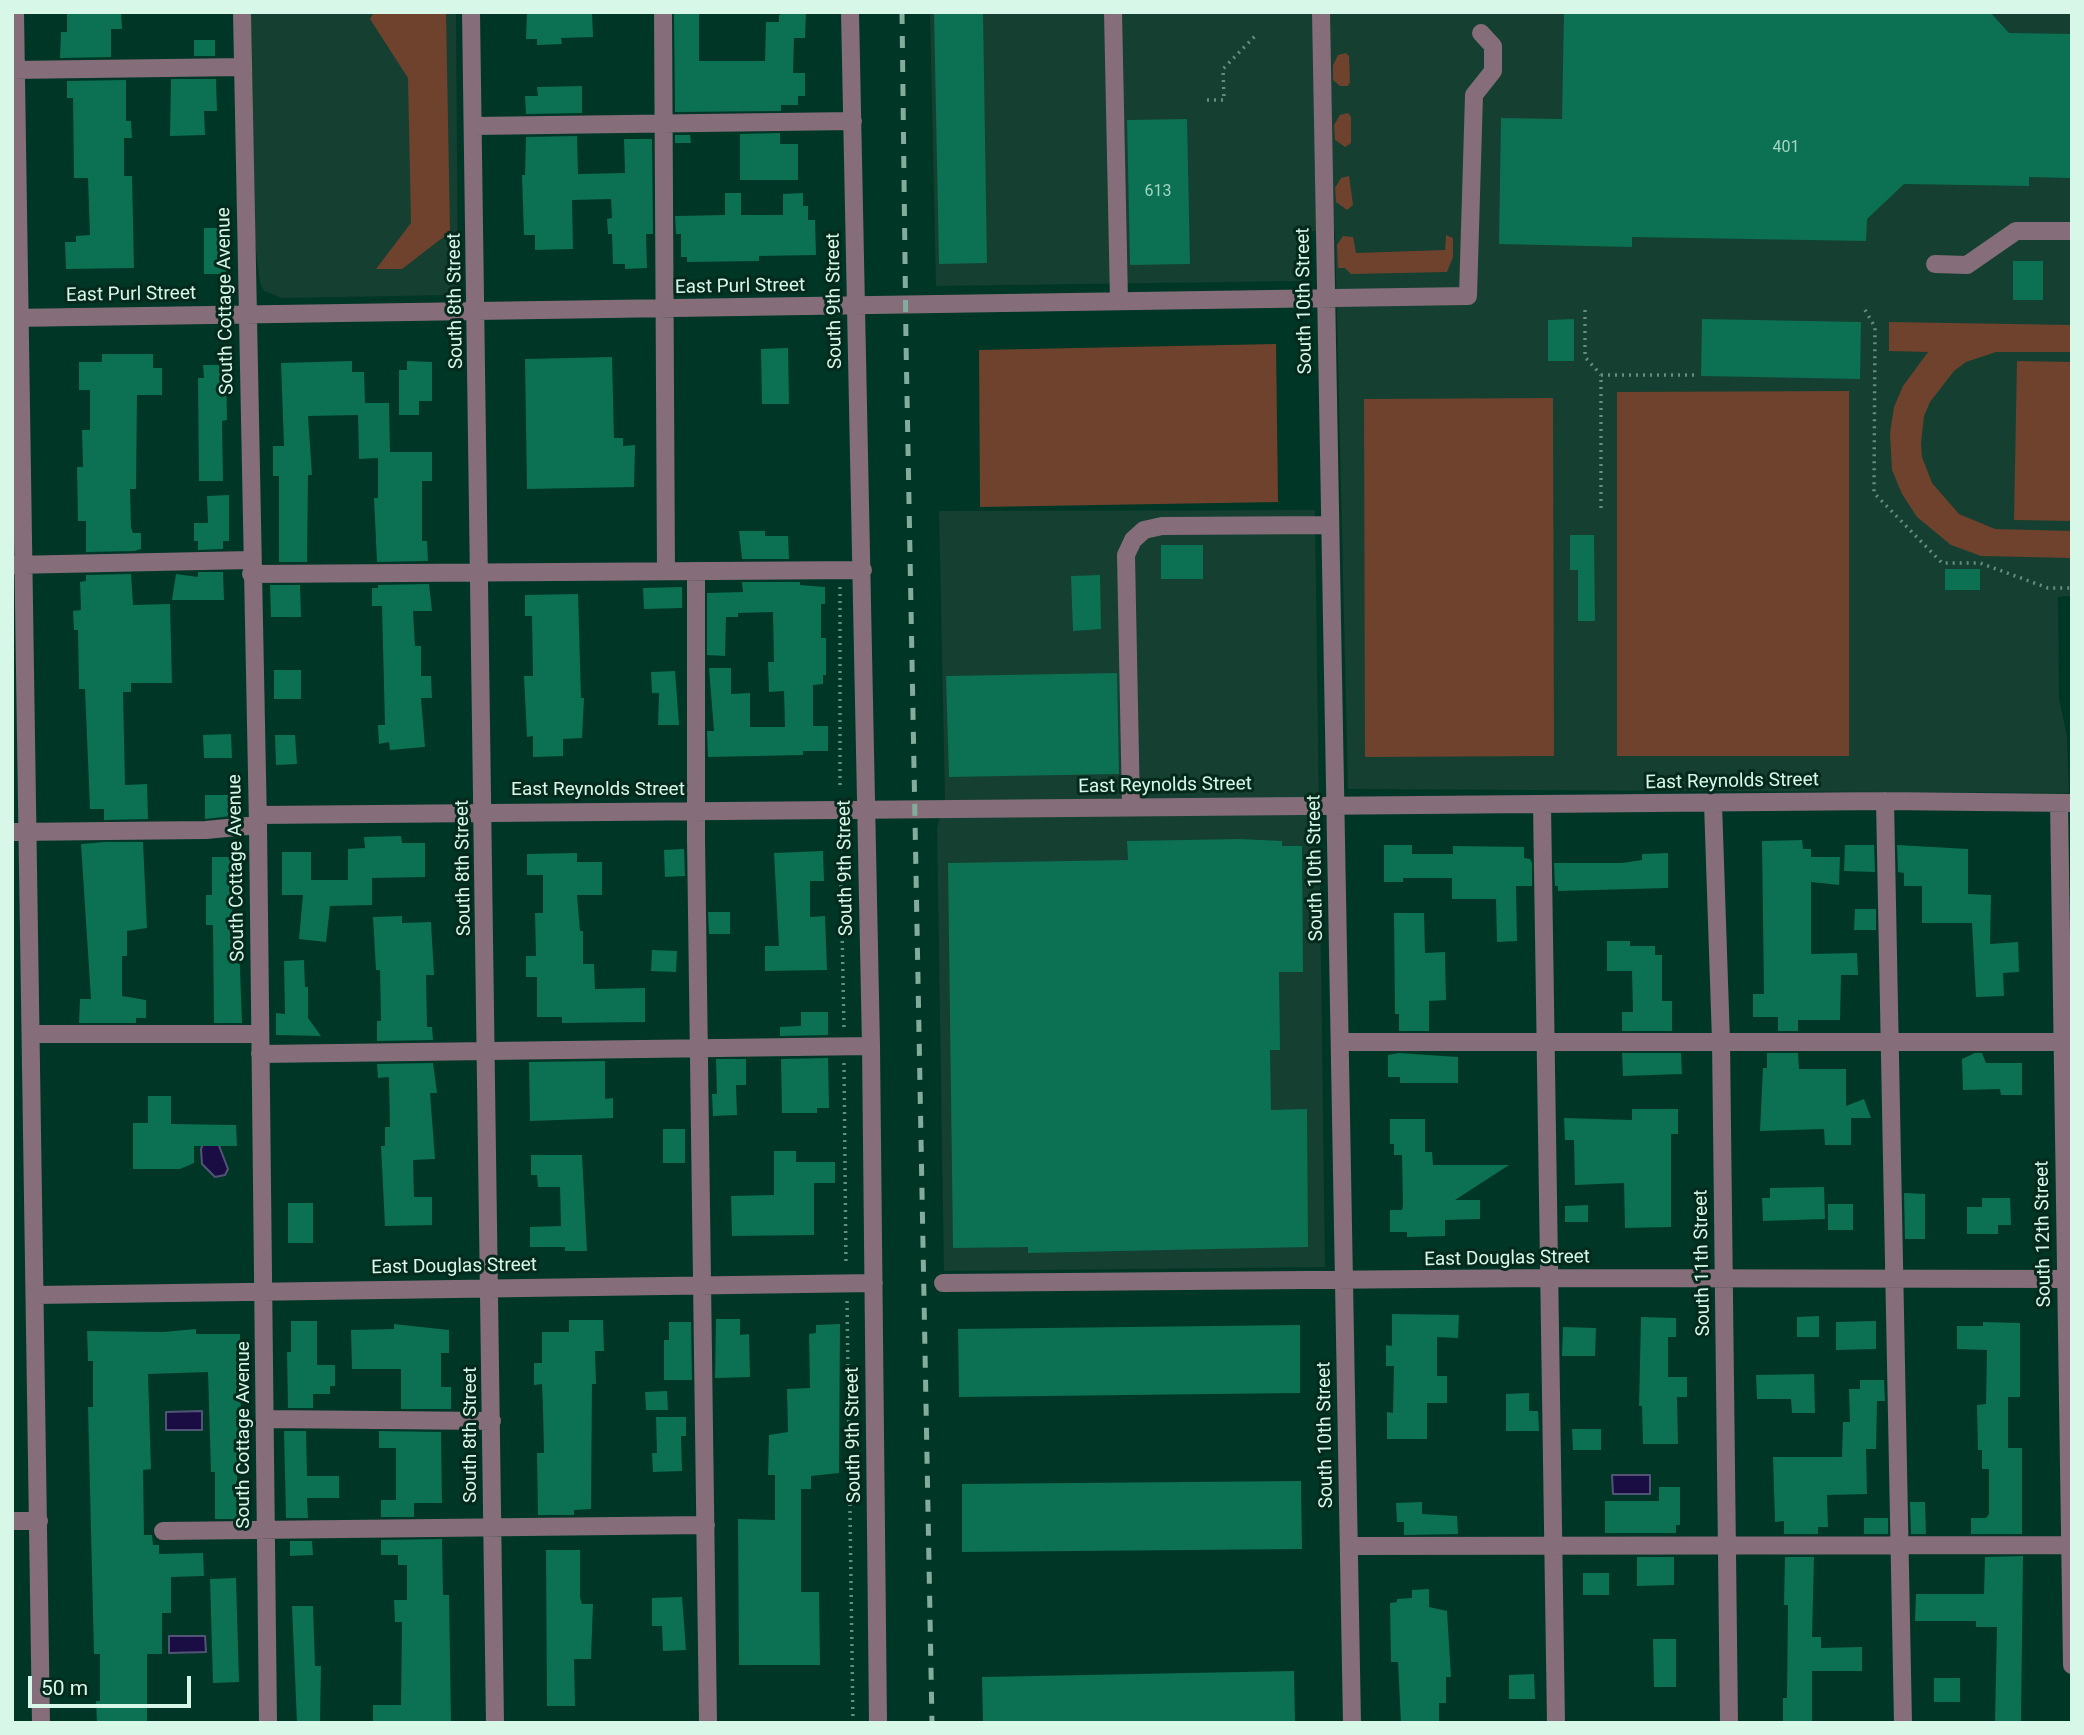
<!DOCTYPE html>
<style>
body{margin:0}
#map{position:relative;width:2084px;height:1735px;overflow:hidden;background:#003625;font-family:Roboto,sans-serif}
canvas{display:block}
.frame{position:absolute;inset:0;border:14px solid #d7f8e9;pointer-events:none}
.scale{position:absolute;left:28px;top:1676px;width:163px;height:32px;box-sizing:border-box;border:4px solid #d7f8e9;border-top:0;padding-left:9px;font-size:21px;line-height:24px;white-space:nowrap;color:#d7f8e9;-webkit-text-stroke:5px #052a1d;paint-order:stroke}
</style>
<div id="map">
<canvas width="2084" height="1735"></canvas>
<div class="frame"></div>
<div class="scale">50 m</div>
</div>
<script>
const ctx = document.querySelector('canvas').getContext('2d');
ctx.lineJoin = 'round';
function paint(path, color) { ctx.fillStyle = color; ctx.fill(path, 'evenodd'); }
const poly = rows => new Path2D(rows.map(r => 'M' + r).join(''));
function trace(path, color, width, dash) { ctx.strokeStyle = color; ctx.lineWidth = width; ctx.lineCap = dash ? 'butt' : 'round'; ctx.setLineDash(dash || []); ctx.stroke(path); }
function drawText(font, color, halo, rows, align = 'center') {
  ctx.font = font + ' Roboto,sans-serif'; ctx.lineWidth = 6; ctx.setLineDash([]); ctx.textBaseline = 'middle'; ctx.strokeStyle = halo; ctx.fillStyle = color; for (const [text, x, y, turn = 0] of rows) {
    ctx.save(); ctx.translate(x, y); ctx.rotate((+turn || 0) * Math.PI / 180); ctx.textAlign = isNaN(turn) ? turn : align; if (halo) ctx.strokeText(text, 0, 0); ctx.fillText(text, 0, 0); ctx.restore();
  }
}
const built = poly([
 [251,12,456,12,458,292,451,295,282,298,264,291,260,283,255,242],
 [930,12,2072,12,2072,596,2058,597,2059,699,2067,736,2069,793,1348,789,1335,231,1309,231,1309,274,1301,281,936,286],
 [1315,510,1325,1267,944,1271,937,829,945,797,939,511]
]);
const green = poly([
 [374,12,446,12,450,232,402,269,376,269,411,223,408,78,370,19],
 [1346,53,1349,56,1350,82,1348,86,1340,86,1333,80,1333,65,1338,55],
 [1348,113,1351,117,1351,143,1345,147,1335,140,1334,125,1340,115],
 [1349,176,1353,205,1347,210,1336,202,1335,188,1341,178],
 [1446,235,1453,238,1453,257,1447,272,1351,274,1345,268,1338,268,1337,245,1343,236,1353,237,1356,253,1445,250],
 [1889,322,2072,325,2072,352,1996,352,1966,362,1954,371,1930,402,1924,416,1921,443,1922,457,1932,483,1959,514,1995,529,2072,531,2072,558,1981,556,1951,545,1917,517,1902,494,1892,470,1890,433,1894,407,1903,386,1928,352,1889,351],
 [1276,344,1278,502,980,507,979,350],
 [2017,361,2072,362,2072,521,2014,520],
 [1849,391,1849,756,1617,756,1617,392],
 [1553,398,1554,756,1365,757,1364,399]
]);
const water = poly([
 [218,1143,228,1169,225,1175,215,1177,202,1164,201,1149,203,1144,218,1143],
 [202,1411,202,1430,166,1430,166,1412,202,1411],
 [1612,1475,1650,1475,1650,1494,1613,1494,1612,1475],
 [169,1636,205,1636,206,1652,169,1653,169,1636]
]);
const building = poly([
 [67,12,121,12,122,29,111,29,111,57,60,58,61,32,67,32],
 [527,12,592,12,593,37,561,38,562,44,537,45,537,39,526,39],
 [674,12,699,12,699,61,765,61,766,22,779,22,779,15,787,12,806,12,805,38,794,38,793,73,805,73,805,96,798,96,798,105,781,105,781,111,675,112],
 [934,12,983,12,987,263,939,264],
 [1564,12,1990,12,2009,33,2072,34,2072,178,2029,177,2029,186,1904,184,1867,219,1866,241,1632,237,1632,247,1499,244,1501,118,1562,119],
 [194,40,215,40,215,56,194,56],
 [171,79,216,79,217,111,204,111,205,135,170,136],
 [126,80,126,121,131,121,132,138,124,138,124,176,132,176,134,268,66,269,65,242,76,242,76,236,90,235,88,178,74,178,73,98,67,98,67,81],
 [582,86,582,113,526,114,525,96,538,96,537,87],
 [1187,119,1190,264,1130,265,1127,120],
 [780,133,780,144,798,144,798,180,740,180,740,134],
 [675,135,690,135,691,143,675,143],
 [577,136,578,174,625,173,624,139,652,139,653,234,646,234,647,268,625,269,625,264,613,264,612,234,608,234,607,219,612,218,611,199,572,200,573,249,535,250,535,235,524,235,522,175,525,175,526,137],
 [725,193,741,193,741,215,783,215,783,194,803,193,803,206,808,206,808,220,815,220,816,255,759,256,759,261,687,262,687,257,681,257,681,234,676,234,675,216,725,215],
 [204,228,226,228,226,274,204,274],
 [2013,261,2043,261,2043,300,2013,300],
 [1574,319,1574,361,1548,361,1548,320],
 [1702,319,1861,322,1860,379,1701,376],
 [788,348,789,404,762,404,761,349],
 [102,354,153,354,153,368,162,368,162,395,137,395,136,489,130,489,131,527,133,533,141,533,141,549,135,551,86,552,86,521,78,521,77,467,83,467,82,430,90,430,90,390,79,390,79,362,102,362],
 [612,357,614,438,623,438,623,446,635,445,634,487,527,489,525,359],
 [352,361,352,372,364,372,365,403,389,403,390,452,432,452,432,481,422,481,422,541,427,541,428,561,377,562,374,498,378,498,378,458,359,459,358,415,308,416,312,475,308,475,307,562,279,562,279,476,273,476,273,446,284,446,281,363],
 [407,361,432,362,432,401,419,401,419,415,399,415,399,370,407,370],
 [203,365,226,365,227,420,222,421,223,481,199,481,198,378,204,378],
 [229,495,229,541,223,541,223,549,198,550,198,541,194,541,194,523,208,523,207,496],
 [739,531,765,531,765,536,788,536,789,559,742,559],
 [1570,535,1594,535,1595,621,1578,621,1578,570,1570,570],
 [1161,545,1203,545,1203,579,1161,579],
 [1945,569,1980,569,1980,590,1945,590],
 [198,572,223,572,224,600,172,600,176,574,198,577],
 [131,574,133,605,170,604,172,683,131,683,131,692,123,692,125,785,147,784,148,819,104,820,104,809,90,809,85,689,79,689,78,630,74,630,73,611,81,610,80,582,86,581,86,575],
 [1100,575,1101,629,1073,631,1071,576],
 [742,582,800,582,800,585,825,587,825,604,821,604,821,638,826,638,826,675,823,675,823,684,813,685,813,726,828,726,828,751,803,751,803,755,708,757,707,731,714,731,709,668,731,668,731,694,750,693,750,727,785,727,784,691,769,692,768,662,774,662,773,612,738,613,738,617,726,617,725,656,707,655,707,593,743,592],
 [429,584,432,611,413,611,415,646,421,646,421,676,431,676,432,698,421,698,425,747,390,750,389,742,379,744,378,725,385,725,382,606,372,606,372,588,378,588,378,585],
 [270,585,300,585,301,617,271,617],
 [682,587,682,608,644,609,643,588],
 [578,594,581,698,584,698,582,738,563,739,563,756,533,757,533,736,527,737,524,676,533,676,532,616,525,616,525,595],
 [274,670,301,670,301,699,274,699],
 [675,671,679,725,658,725,659,693,652,693,651,672],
 [1117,673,1119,774,949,777,946,676],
 [231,734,232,758,204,758,203,735],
 [275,735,295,735,297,764,276,765],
 [205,795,230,795,231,816,205,819],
 [401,836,402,843,425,843,425,877,372,878,372,905,330,906,326,942,299,939,303,895,282,895,282,852,311,852,311,880,348,880,348,849,365,848,364,837],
 [1239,839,1282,841,1282,846,1302,846,1303,972,1279,972,1280,1050,1270,1050,1271,1110,1307,1109,1308,1247,1028,1253,1028,1247,953,1248,948,863,1128,860,1127,841],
 [1802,840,1803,849,1811,849,1811,857,1840,857,1839,885,1811,882,1811,954,1857,953,1858,975,1841,975,1840,1020,1798,1020,1798,1031,1778,1031,1778,1017,1753,1017,1753,994,1764,994,1762,841],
 [105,842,143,842,147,928,127,931,127,956,122,956,122,996,146,1000,146,1018,136,1018,136,1023,79,1023,80,999,91,999,81,844],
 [1384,845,1412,845,1412,854,1453,854,1453,846,1524,847,1524,858,1530,859,1532,863,1532,886,1516,886,1517,941,1497,942,1496,899,1452,899,1452,878,1403,878,1403,882,1384,882],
 [1845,845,1874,845,1875,872,1844,871],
 [1897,845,1968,849,1968,894,1991,895,1990,944,2018,942,2019,972,2003,973,2004,996,1976,997,1972,923,1922,923,1922,886,1904,886,1904,873,1898,872],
 [684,849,685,876,665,877,664,850],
 [823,851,824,881,810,881,810,917,825,916,827,970,765,971,765,946,779,946,774,853],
 [577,853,577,862,602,862,602,895,577,895,580,931,583,931,583,964,594,964,595,989,645,988,645,1022,562,1023,562,1017,537,1017,537,977,526,977,526,956,536,956,535,913,543,913,543,875,527,875,527,854],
 [1668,853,1668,888,1558,891,1558,886,1555,886,1554,863,1622,863,1642,860,1642,854],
 [212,857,231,857,233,941,239,941,242,1023,214,1023,213,925,206,925,206,895,212,895],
 [1855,909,1876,909,1876,930,1854,930],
 [708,912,730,912,730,934,709,934],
 [1394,913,1424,913,1425,953,1445,952,1446,1000,1429,1001,1429,1031,1399,1031,1399,1014,1395,1014],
 [402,916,402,923,431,922,434,975,426,975,427,1027,432,1027,433,1040,377,1041,377,1021,381,1021,380,970,376,970,373,917],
 [1607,941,1630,941,1630,946,1655,946,1655,955,1662,955,1662,1001,1672,1001,1672,1031,1622,1031,1622,1012,1633,1012,1632,971,1607,971],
 [652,950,677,951,676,972,651,971],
 [304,960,305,987,308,987,308,1018,321,1036,276,1035,276,1013,285,1014,284,961],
 [801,1012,828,1012,828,1035,780,1036,780,1027,801,1026],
 [1399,1053,1458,1057,1458,1083,1400,1083,1400,1077,1388,1077,1388,1055],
 [1622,1053,1681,1053,1682,1074,1623,1076],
 [1767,1053,1798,1053,1799,1069,1846,1069,1846,1106,1864,1099,1871,1118,1851,1118,1851,1145,1825,1145,1824,1129,1760,1131,1763,1068,1767,1068],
 [1975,1053,1982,1053,1986,1063,2022,1063,2022,1095,2001,1095,2000,1089,1963,1090,1962,1059],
 [828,1058,829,1108,817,1108,817,1113,782,1113,781,1059],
 [716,1059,746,1059,746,1085,736,1085,737,1115,713,1116,712,1094,717,1094],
 [605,1061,605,1099,613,1098,613,1118,530,1121,529,1062],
 [433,1063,437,1093,430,1093,435,1159,413,1160,414,1197,432,1197,432,1225,385,1226,381,1146,385,1146,385,1127,390,1127,389,1077,378,1078,377,1064],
 [148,1096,171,1096,171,1124,236,1125,237,1146,194,1146,194,1163,180,1169,133,1169,133,1123,148,1123],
 [1632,1109,1678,1109,1678,1134,1671,1134,1671,1227,1625,1228,1624,1183,1575,1185,1574,1140,1565,1140,1564,1118,1632,1120],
 [1390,1119,1425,1119,1425,1152,1432,1152,1433,1165,1509,1165,1455,1200,1480,1200,1480,1219,1445,1220,1445,1236,1407,1237,1407,1232,1390,1232,1390,1210,1402,1210,1403,1205,1402,1155,1394,1155,1394,1144,1390,1144],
 [663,1129,685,1129,685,1163,663,1163],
 [774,1151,796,1151,796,1162,835,1162,835,1183,814,1183,814,1235,732,1236,731,1196,774,1195],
 [531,1155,582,1155,587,1251,565,1251,565,1247,530,1247,530,1227,561,1226,560,1187,538,1187,537,1175,531,1175],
 [1824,1187,1825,1219,1763,1221,1762,1198,1770,1198,1770,1188],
 [1904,1193,1925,1194,1925,1239,1905,1239],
 [1982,1198,2010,1198,2011,1225,1998,1225,1998,1234,1967,1234,1967,1207,1982,1207],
 [288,1203,313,1203,313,1243,288,1243],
 [1828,1204,1853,1204,1853,1230,1828,1230],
 [1588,1205,1588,1222,1565,1222,1565,1206],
 [1392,1314,1459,1315,1458,1338,1437,1337,1437,1376,1447,1376,1447,1403,1427,1403,1427,1439,1387,1439,1387,1412,1393,1413,1394,1366,1386,1366,1386,1345,1392,1346],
 [1819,1316,1819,1337,1797,1337,1797,1317],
 [1641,1317,1676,1318,1676,1337,1668,1337,1668,1377,1687,1377,1687,1397,1677,1397,1678,1444,1643,1444,1642,1406,1639,1406],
 [716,1319,740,1319,740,1335,749,1334,750,1377,715,1378],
 [569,1320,603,1320,604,1351,595,1351,596,1384,592,1384,591,1509,574,1510,574,1515,538,1515,537,1453,544,1453,543,1410,542,1384,534,1385,534,1363,542,1363,542,1332,569,1332],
 [291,1321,317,1321,317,1365,335,1365,335,1386,330,1386,330,1394,313,1394,313,1408,288,1408,287,1352,291,1352],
 [1876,1321,1876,1349,1836,1350,1836,1322],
 [669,1322,691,1322,692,1380,664,1380,664,1340,669,1340],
 [1983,1322,2020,1323,2020,1397,2008,1397,2008,1448,2022,1448,2022,1534,1971,1534,1971,1518,1986,1518,1989,1514,1989,1469,1982,1469,1982,1450,1978,1450,1977,1405,1986,1404,1987,1350,1957,1349,1957,1326,1983,1326],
 [394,1324,449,1330,449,1353,441,1353,441,1387,451,1387,451,1409,401,1409,401,1369,352,1369,351,1330,394,1329],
 [840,1324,839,1473,811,1476,811,1489,801,1489,801,1592,819,1592,820,1665,739,1665,738,1519,775,1520,775,1475,768,1475,769,1435,788,1432,787,1389,810,1388,809,1334,816,1333,816,1325],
 [1300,1325,1300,1393,959,1397,958,1329],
 [1563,1327,1596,1328,1595,1356,1562,1356],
 [196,1329,196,1334,240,1334,241,1435,237,1435,237,1495,242,1495,242,1519,215,1519,215,1472,211,1472,208,1372,148,1374,151,1469,143,1470,144,1535,152,1535,153,1545,159,1545,159,1554,203,1553,204,1576,171,1577,171,1613,162,1613,162,1654,147,1654,147,1723,97,1723,96,1701,100,1701,100,1654,94,1654,88,1407,93,1407,93,1361,88,1361,87,1331,163,1332],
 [1814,1374,1815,1413,1792,1413,1791,1399,1757,1399,1756,1375],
 [1860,1380,1884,1380,1885,1401,1877,1401,1876,1449,1866,1449,1867,1494,1827,1495,1828,1527,1818,1527,1818,1534,1784,1534,1784,1521,1775,1522,1773,1457,1842,1457,1843,1422,1850,1422,1849,1389,1860,1389],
 [667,1391,668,1410,646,1410,645,1392],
 [1529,1393,1529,1411,1538,1411,1539,1431,1506,1431,1506,1394],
 [656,1417,686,1417,686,1436,681,1436,682,1471,653,1472,652,1453,657,1453],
 [1572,1429,1601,1429,1601,1450,1573,1450],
 [284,1431,306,1431,307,1476,339,1476,339,1498,307,1498,308,1518,286,1518],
 [379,1431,441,1432,442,1503,414,1503,414,1517,381,1517,381,1500,396,1500,396,1448,379,1448],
 [1301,1481,1302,1549,962,1552,962,1484],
 [1659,1487,1680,1487,1680,1525,1676,1525,1676,1533,1605,1533,1605,1501,1659,1501],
 [1422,1502,1422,1514,1457,1516,1458,1534,1404,1535,1404,1522,1397,1522,1396,1503],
 [1910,1502,1925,1502,1926,1534,1911,1534],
 [1864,1518,1888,1518,1888,1534,1864,1534],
 [442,1539,443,1595,449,1595,451,1723,373,1723,373,1705,401,1705,402,1622,395,1622,394,1600,407,1600,407,1565,398,1565,398,1555,381,1555,381,1540],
 [290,1541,312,1541,313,1555,290,1556],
 [546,1550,580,1550,580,1597,582,1604,593,1604,591,1659,574,1659,575,1706,547,1706],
 [2023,1556,2021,1723,1995,1723,1997,1627,1976,1627,1976,1621,1915,1621,1916,1594,1984,1594,1985,1557],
 [1637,1557,1674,1557,1674,1585,1637,1586],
 [1785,1557,1814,1557,1812,1637,1821,1637,1821,1648,1862,1647,1862,1671,1812,1671,1812,1723,1783,1723,1783,1698,1787,1698,1788,1605,1784,1605],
 [1583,1573,1609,1573,1609,1595,1583,1595],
 [236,1578,239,1682,213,1683,210,1579],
 [1429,1589,1429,1607,1447,1611,1451,1677,1446,1677,1446,1703,1439,1703,1439,1723,1401,1723,1398,1662,1391,1662,1390,1603,1397,1602,1397,1599,1412,1598,1412,1590],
 [682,1597,686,1650,663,1651,662,1626,652,1626,652,1598],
 [292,1606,313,1606,315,1666,321,1666,320,1723,297,1723],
 [1653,1639,1676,1639,1676,1687,1654,1687],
 [1294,1671,1295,1723,983,1723,982,1677],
 [1534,1674,1535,1699,1509,1699,1509,1675],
 [1934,1678,1960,1678,1960,1702,1934,1702]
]);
const path = poly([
 [1207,100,1224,100,1223,69,1257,34],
 [1585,310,1585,357,1601,375],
 [1865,310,1875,327,1874,493,1942,563,1980,563,2048,588,2072,588],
 [1601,508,1601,375,1695,375],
 [840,587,840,790],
 [840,829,844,1028],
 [844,1063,846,1266],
 [847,1301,853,1723]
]);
const minor = poly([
 [15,12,41,1723],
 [242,12,258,825,268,1723],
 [471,12,495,1723],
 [663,12,666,571],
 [850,12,871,1046,878,1723],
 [1113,12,1119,301],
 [1321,12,1352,1723],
 [12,70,243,67],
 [473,126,853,121],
 [1935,264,1967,265,2016,231,2072,231],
 [12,318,1468,296,1474,95,1493,71,1493,46,1481,33],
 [12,565,251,560],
 [696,571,696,839,708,1723],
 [251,574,863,570],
 [1885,801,1903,1723],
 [1713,803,1721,1041,1729,1723],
 [2059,803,2072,1665],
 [1542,805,1556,1723],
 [1131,807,1126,555,1133,540,1144,530,1162,526,1330,525],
 [258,815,1885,801,2072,803],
 [12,832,206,830,258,825],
 [32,1034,260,1034],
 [1340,1042,2072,1042],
 [260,1054,871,1046],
 [943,1283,1547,1278,2072,1279],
 [35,1295,874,1283],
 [265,1419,492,1421],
 [12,1521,39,1521],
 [163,1531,706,1525],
 [1349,1546,2072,1545]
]);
const rail = poly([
 [902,12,906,342,932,1723]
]);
const numberNames = [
 ["401",1786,148],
 ["613",1158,192]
];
const streetNames = [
 ["East Purl Street",740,287,-1],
 ["East Purl Street",131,295,-1],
 ["South Cottage Avenue",226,301,-91],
 ["South 8th Street",456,301,-91],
 ["South 9th Street",835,301,-91],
 ["South 10th Street",1305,301,-91],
 ["East Reynolds Street",1732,782,-1],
 ["East Reynolds Street",1165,786,-1],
 ["East Reynolds Street",598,790],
 ["South Cottage Avenue",237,868,-91],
 ["South 8th Street",464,868,-91],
 ["South 9th Street",846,868,-91],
 ["South 10th Street",1316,868,-91],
 ["South 12th Street",2044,1234,-91],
 ["East Douglas Street",1507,1259,-1],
 ["South 11th Street",1703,1263,-91],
 ["East Douglas Street",454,1267,-1],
 ["South Cottage Avenue",244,1435,-90],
 ["South 8th Street",471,1435,-90],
 ["South 9th Street",854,1435,-91],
 ["South 10th Street",1326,1435,-91]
];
paint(built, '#153f30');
paint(green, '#6f422d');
paint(water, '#190d44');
trace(water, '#525476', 2);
paint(building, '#0c7052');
trace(path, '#638f7f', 3.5, [2, 5]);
trace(minor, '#856d79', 18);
trace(rail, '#83ac9c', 5, [12, 12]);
drawText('16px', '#a4d6c3', null, numberNames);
drawText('19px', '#d7f8e9', '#052a1d', streetNames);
</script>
